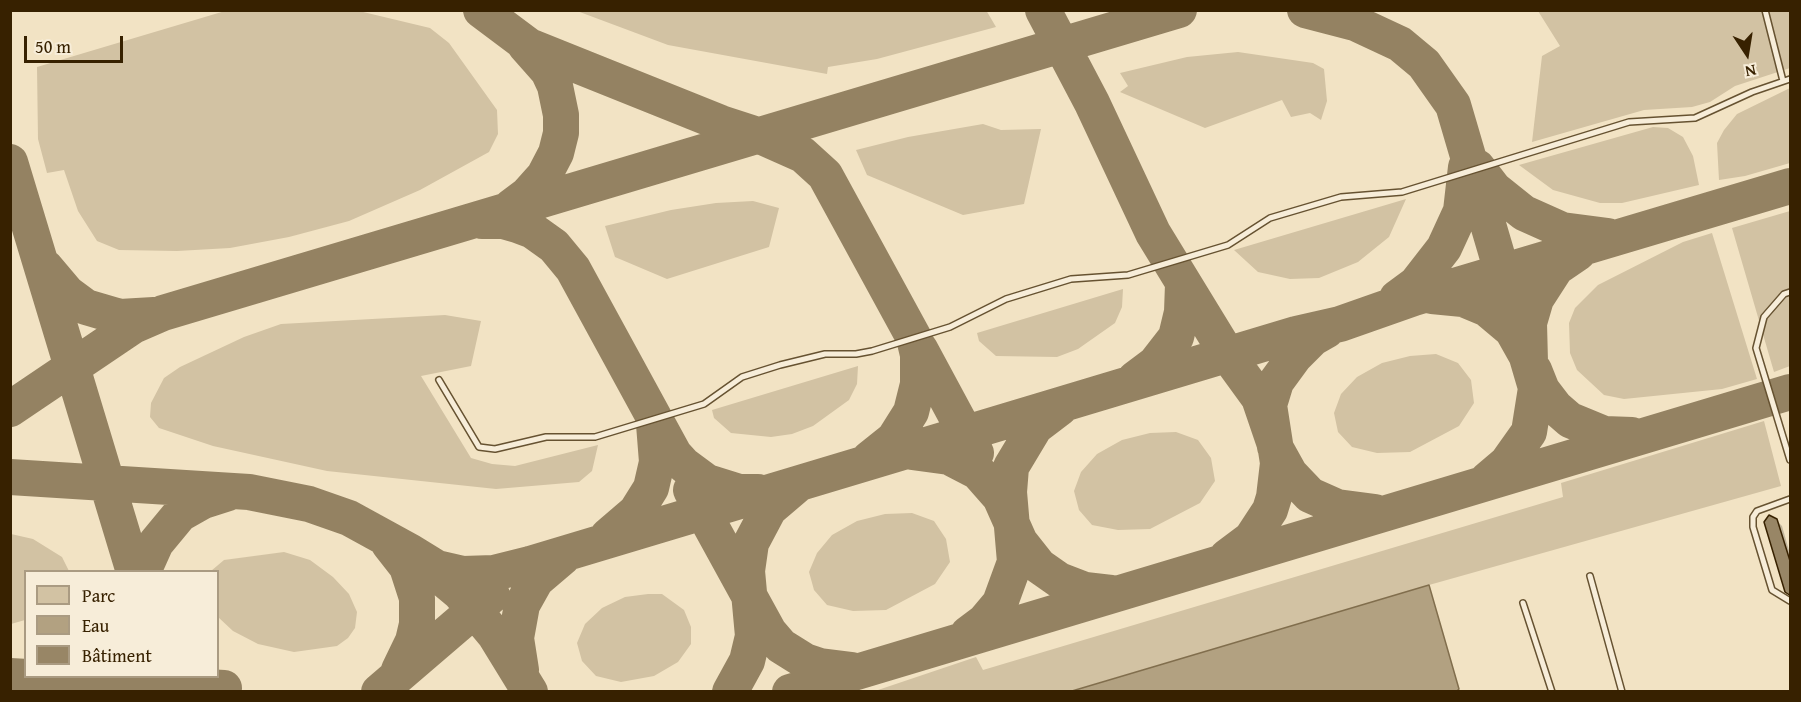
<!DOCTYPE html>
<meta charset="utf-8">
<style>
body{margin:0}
#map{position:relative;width:1801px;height:702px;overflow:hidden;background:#f2e3c4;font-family:"Gentium Book Plus",serif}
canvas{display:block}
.frame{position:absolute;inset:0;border:12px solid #372100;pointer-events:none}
.legend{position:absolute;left:24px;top:570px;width:195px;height:108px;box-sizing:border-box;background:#f7edd9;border:2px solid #aa9b82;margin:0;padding:8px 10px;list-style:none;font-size:18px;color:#372100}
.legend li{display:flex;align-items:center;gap:12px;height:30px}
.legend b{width:30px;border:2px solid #aa9b82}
.north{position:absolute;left:1717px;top:24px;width:60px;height:60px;-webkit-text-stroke:4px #f7edd9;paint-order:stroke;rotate:168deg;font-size:16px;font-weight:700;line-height:24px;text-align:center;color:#372100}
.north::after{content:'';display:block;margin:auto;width:21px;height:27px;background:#372100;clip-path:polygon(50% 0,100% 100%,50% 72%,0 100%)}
.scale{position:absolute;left:24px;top:36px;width:99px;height:27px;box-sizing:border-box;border:3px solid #372100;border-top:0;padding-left:8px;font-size:18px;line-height:21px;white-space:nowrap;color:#372100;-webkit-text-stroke:4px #f7edd9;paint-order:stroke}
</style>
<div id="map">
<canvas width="1801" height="702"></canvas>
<div class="frame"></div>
<ul class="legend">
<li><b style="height:16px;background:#d2c2a3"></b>Parc</li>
<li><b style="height:16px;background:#b2a181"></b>Eau</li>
<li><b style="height:16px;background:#988666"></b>Bâtiment</li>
</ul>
<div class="north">N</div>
<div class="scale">50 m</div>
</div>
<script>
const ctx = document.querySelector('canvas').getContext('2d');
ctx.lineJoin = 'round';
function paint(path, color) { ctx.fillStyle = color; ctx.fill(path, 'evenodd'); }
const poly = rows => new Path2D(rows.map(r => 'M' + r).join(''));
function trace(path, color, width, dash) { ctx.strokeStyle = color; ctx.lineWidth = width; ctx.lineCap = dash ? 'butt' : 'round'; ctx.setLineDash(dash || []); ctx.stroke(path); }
const green = poly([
 [986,10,996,27,877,59,828,67,827,74,668,45,577,11],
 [225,11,359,11,430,28,449,43,497,110,498,134,489,152,420,190,349,221,289,237,230,248,177,251,119,250,97,241,78,211,64,170,47,173,38,139,37,67],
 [1538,11,1790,11,1790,68,1735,86,1710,102,1692,107,1644,110,1532,142,1542,56,1560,46],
 [1238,52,1313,63,1324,69,1327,101,1321,120,1310,113,1291,117,1282,100,1205,128,1120,92,1128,86,1120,73,1187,57],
 [1790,88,1790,163,1745,176,1719,180,1717,143,1724,130,1737,114],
 [983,124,1001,130,1041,129,1024,204,963,215,867,175,856,150,908,137],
 [1653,127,1668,128,1683,137,1693,156,1699,185,1622,203,1600,203,1553,190,1519,165],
 [1406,199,1389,237,1358,262,1319,278,1290,279,1258,272,1234,250],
 [753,201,779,208,769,247,667,279,615,257,605,226,671,210,716,203],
 [1790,211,1790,366,1774,372,1732,228],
 [1712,233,1757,379,1722,389,1624,399,1604,395,1577,370,1570,353,1569,323,1575,308,1598,285,1683,242],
 [1123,289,1122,307,1115,323,1078,349,1057,357,996,356,979,341,977,333],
 [445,315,481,321,471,366,421,376,471,458,492,464,515,466,598,445,592,471,579,482,496,489,327,471,213,446,159,428,150,417,151,403,164,378,180,367,244,337,281,324],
 [1436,354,1458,363,1471,380,1474,403,1459,426,1410,452,1377,453,1352,447,1338,432,1334,413,1341,394,1357,377,1382,363,1410,356],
 [858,366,857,384,849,400,813,426,792,434,771,437,731,433,714,418,712,410],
 [1764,421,1781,486,1429,585,1071,691,875,691,976,657,983,670,1563,497,1561,483],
 [1176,432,1198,440,1211,458,1215,481,1200,503,1150,529,1118,530,1092,525,1079,510,1074,491,1081,472,1097,454,1122,440,1150,433],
 [912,513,934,521,946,539,950,562,935,584,886,610,853,611,827,605,814,590,809,572,817,553,832,535,857,521,885,514],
 [11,534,33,539,62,557,69,571,26,572,25,620,11,624],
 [284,552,310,560,333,577,349,594,357,612,355,628,348,638,337,646,294,652,258,644,233,631,218,617,218,572,211,571,224,560],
 [648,594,662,594,684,610,691,627,691,644,678,662,654,676,621,682,596,676,582,661,577,643,585,624,602,608,625,597]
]);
const water = poly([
 [1429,585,1459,689,1457,691,1072,691,1429,585]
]);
const shadow = poly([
 [1776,520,1782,526,1790,554,1790,588]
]);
const taxiway = poly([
 [481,10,529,46,721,123,758,135,803,155,825,175,914,338,918,355,918,384,911,412,894,439,869,459],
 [1043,10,1092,103,1153,233,1227,354,1259,398,1274,442],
 [1305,10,1355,23,1400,44,1424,64,1453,105,1536,388,1529,432,1507,463,1487,480],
 [10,162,134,572],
 [1477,167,1494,189,1524,213,1562,230,1608,236],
 [511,207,527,195,544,176,556,153,561,133,561,115,555,86,548,71,525,45],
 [482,221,503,221,517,225,533,231,554,246,573,269,674,454,684,465,707,482,739,492,758,492],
 [45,267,67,293,86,307,120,317,154,315],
 [1432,296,1463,299,1487,309,1512,330,1530,362,1529,323,1536,299,1556,268,1578,253],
 [1397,298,1416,284,1444,248,1461,211,1466,167],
 [920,349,976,453],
 [1534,370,1542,390,1555,407,1570,420,1604,434,1632,435],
 [1135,379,1155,364,1176,337,1182,312,1183,284],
 [10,409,133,326,163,313,1179,10],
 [1275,447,1290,474,1310,495,1337,507,1375,512],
 [912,452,949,457,978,472,1000,497,1020,542,1039,566,1059,580,1085,590,1111,593],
 [10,477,249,492,309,504,349,518,411,552,460,593,495,635,530,692],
 [691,490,769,632,781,646,805,661,820,666,852,670],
 [608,536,636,512,651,488,657,462,654,424],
 [389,544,407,567,417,598,417,624,413,641,399,670],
 [411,552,437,568,463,574,494,573,530,564,1296,334,1340,324,1414,298,1790,186],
 [1227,557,1251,539,1270,510,1274,497,1278,463,1269,405,1276,382,1295,356,1313,338,1327,330],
 [143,572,156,543,180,514,203,501,228,493],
 [968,634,984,622,1000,603,1015,562,1009,492,1011,467,1035,427,1060,408],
 [521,670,516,638,522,605,536,580,563,557],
 [10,676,224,688],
 [379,692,492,595],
 [730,692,747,661,753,636,747,571,751,543,769,509,796,486],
 [790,692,1790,392]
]);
const building = poly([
 [1769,515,1777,519,1791,564,1791,596,1785,592,1764,522,1769,515]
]);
const lane = poly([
 [1765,10,1783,81],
 [1790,292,1784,294,1764,317,1756,348,1790,460],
 [439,380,479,447,495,449,546,437,595,437,704,404,742,377,780,365,825,354,856,354,872,351,950,327,1006,299,1071,279,1128,275,1228,245,1270,218,1341,197,1402,192,1629,122,1695,118,1752,92,1790,79],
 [1790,499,1757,511,1753,517,1753,527,1772,590,1790,601],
 [1590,576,1622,692],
 [1523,603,1552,692]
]);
paint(green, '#d2c2a3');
paint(water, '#b2a181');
trace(water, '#816e4d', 1.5);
paint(shadow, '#0003');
trace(taxiway, '#948262', 36);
paint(building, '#988666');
trace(building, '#372100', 1.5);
trace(lane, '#665231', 8);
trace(lane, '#f7edd9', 5);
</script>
